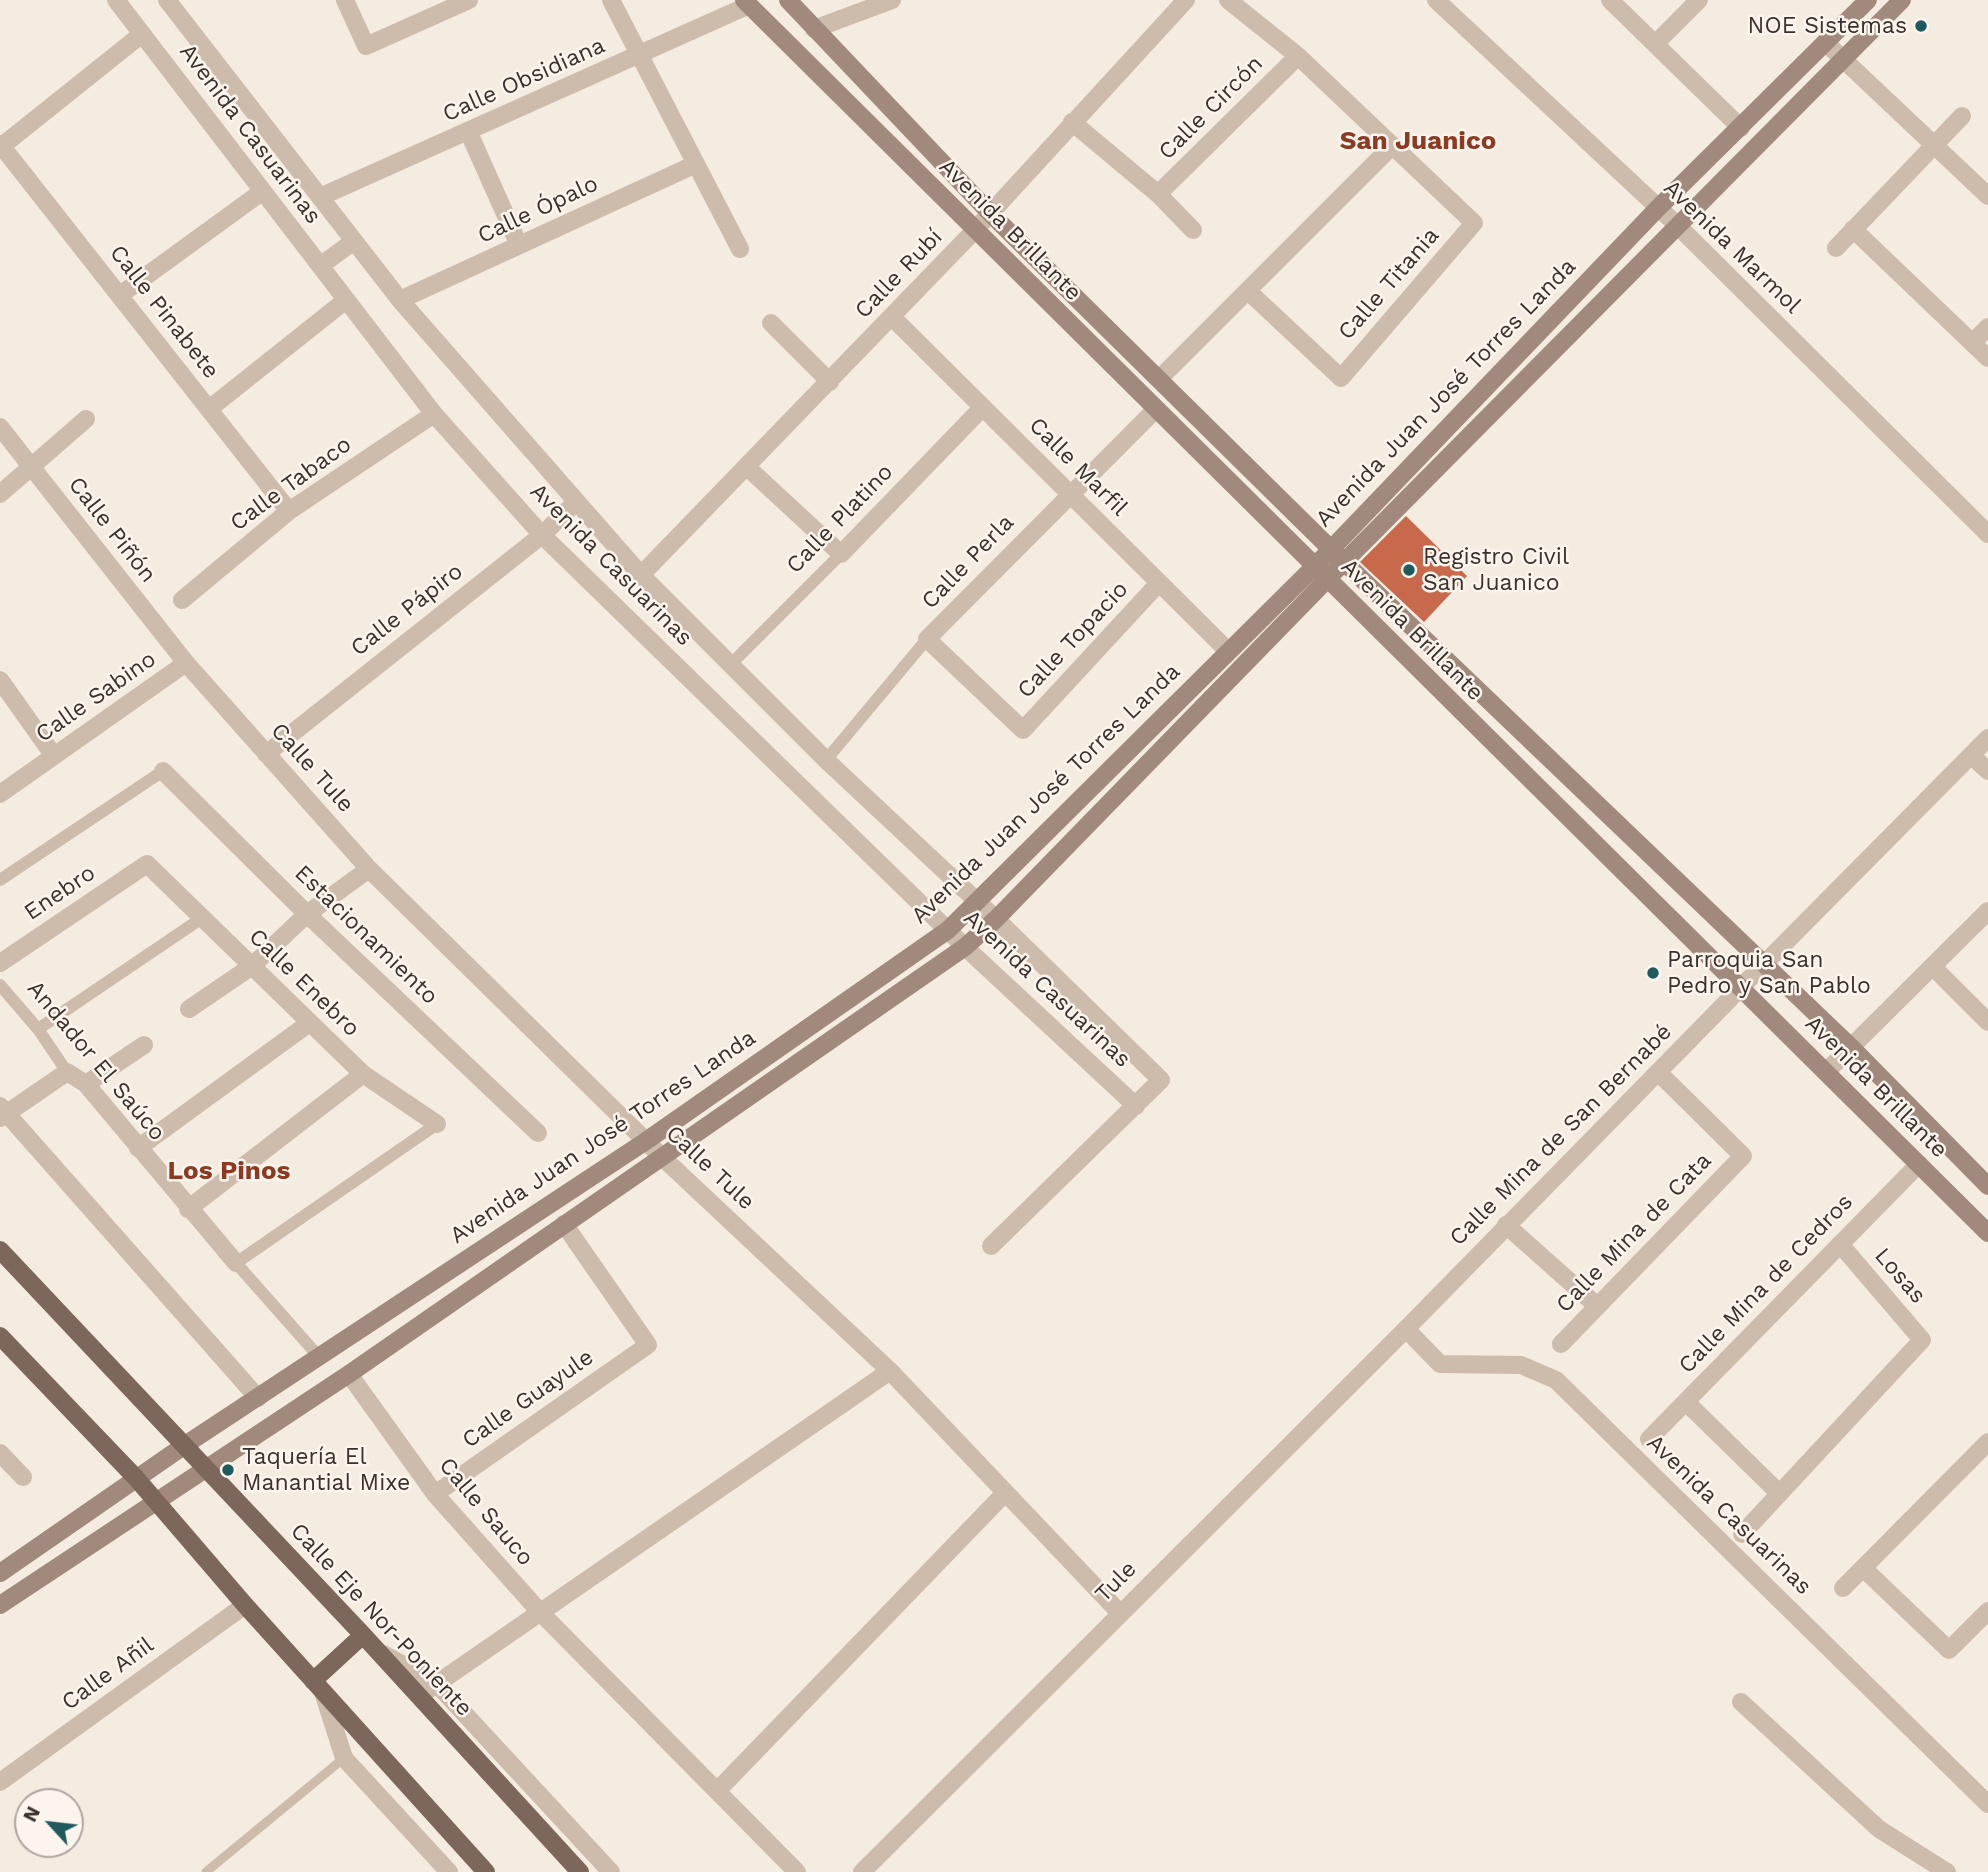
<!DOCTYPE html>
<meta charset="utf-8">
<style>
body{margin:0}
#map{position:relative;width:1988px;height:1872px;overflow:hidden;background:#f4ebe1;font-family:"Work Sans",sans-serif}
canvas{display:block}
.north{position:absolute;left:14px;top:1788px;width:70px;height:70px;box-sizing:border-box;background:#fbf5ee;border:2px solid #aea6a0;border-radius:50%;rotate:297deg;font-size:19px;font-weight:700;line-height:28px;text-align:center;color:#3b302b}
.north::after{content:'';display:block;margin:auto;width:24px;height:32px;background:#1f5a5e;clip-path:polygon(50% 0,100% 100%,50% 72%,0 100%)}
</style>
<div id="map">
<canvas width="1988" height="1872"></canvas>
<div class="north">N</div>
</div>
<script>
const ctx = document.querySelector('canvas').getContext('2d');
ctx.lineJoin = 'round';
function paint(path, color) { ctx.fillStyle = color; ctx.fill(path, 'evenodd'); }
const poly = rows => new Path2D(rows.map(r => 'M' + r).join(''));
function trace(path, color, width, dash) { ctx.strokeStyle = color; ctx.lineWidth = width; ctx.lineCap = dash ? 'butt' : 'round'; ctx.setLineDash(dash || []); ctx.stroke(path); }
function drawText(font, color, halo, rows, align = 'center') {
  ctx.font = font + ' "Work Sans",sans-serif'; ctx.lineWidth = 5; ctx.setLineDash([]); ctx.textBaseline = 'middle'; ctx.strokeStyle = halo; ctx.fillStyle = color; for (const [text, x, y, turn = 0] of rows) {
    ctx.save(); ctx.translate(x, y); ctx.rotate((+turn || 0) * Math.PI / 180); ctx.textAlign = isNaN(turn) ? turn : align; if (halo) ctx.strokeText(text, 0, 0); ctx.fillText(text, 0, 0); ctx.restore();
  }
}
const building = poly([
 [1406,516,1467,576,1424,622,1360,562]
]);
const service = poly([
 [206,1872,344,1758]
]);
const pedestrian = poly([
 [732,663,841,554],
 [826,760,927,639],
 [0,880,163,771],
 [0,985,38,1029,67,1072],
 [38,1029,202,918],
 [320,1358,236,1263,437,1124]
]);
const minor = poly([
 [116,0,434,414,542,535,965,947,1136,1106],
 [345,0,366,46,469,0],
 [611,0,740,249],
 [1228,0,1298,56,1474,223,1341,378,1249,292],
 [1436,0,1677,225,1988,534],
 [1610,0,1741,128],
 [814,29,892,0],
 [1826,43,1988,196],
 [1655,44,1699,0],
 [1072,122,1158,194,1193,230],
 [469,133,519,245],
 [0,144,289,511],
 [2,146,142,34],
 [1158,194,1298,56],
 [320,197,747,6],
 [1853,229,1988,358],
 [1836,248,1962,116],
 [320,266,354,241],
 [120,295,263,191],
 [400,300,696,164],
 [892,317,1228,651],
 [771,323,830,382],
 [1972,343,1988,327],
 [1159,379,1391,147],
 [209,409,346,300],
 [1156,409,927,639,1023,730,1158,584],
 [0,427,186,663,369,869,661,1156,890,1371,1120,1613],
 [748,468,841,554,983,407],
 [0,494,86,419],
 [641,575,975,230,1186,0],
 [182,600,289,511,434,414],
 [0,680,54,756],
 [266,754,542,535,576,502],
 [1971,755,1988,771],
 [163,771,307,914,538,1133],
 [0,794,186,663],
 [0,963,147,864,363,1074,437,1124],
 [1764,964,1988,738],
 [1934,968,1988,1022],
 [189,1009,252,966,307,914,369,869],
 [1826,1072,1988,911],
 [86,1084,144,1045],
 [0,1106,258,1398],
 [0,1118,67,1072,86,1084,236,1263],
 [138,1148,308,1024],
 [188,1209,363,1074],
 [1506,1225,1596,1305],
 [991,1246,1161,1080,996,919],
 [1406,1329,1440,1364,1521,1365,1556,1380,1988,1804],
 [1561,1344,1743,1156,1658,1072],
 [349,1374,435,1494,539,1611,797,1872],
 [1686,1402,1779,1493],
 [1649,1439,1919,1164],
 [0,1453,23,1477],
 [435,1494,648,1345,564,1224],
 [1742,1534,1922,1340,1840,1244],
 [1863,1568,1949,1650,1988,1611],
 [1843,1588,1988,1442],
 [419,1696,890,1371],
 [1741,1702,1879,1829,1947,1872],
 [0,1782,245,1605],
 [717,1791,1005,1493]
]);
const tertiary = poly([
 [167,0,400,300,641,575,826,760,996,919],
 [383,1654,436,1683,611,1872],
 [323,1692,344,1758,449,1872],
 [862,1872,1406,1329,1764,964]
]);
const secondary = poly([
 [744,0,1988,1233],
 [788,0,991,214,1344,562,1853,1049,1988,1186],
 [0,1573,185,1445,646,1141,948,930,1314,567,1658,208,1868,0],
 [0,1605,349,1374,965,947,996,919,1344,562,1902,0]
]);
const primary = poly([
 [0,1250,363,1635,580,1872],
 [0,1336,136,1478,245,1605,486,1872],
 [313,1681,363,1635]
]);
const markers = [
 [1921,26,7,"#1f5a5e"],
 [1409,570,7,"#1f5a5e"],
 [1653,973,7,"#1f5a5e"],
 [228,1470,7,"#1f5a5e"]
];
const poiNames = [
 ["NOE Sistemas",1907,26,"right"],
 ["Registro Civil",1423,557],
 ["San Juanico",1423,583],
 ["Parroquia San",1667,960],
 ["Pedro y San Pablo",1667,986],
 ["Taquería El",242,1457],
 ["Manantial Mixe",242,1483]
];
const streetNames = [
 ["Calle Obsidiana",524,80,-24],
 ["Calle Circón",1211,108,-45],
 ["Avenida Casuarinas",250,134,53],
 ["Calle Ópalo",538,210,-25],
 ["Avenida Brillante",1010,230,45],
 ["Avenida Marmol",1732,247,44],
 ["Calle Rubí",899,274,-46],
 ["Calle Titania",1389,284,-49],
 ["Calle Pinabete",164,312,52],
 ["Avenida Juan José Torres Landa",1446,393,-46],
 ["Calle Marfil",1078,467,45],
 ["Calle Tabaco",291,484,-36],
 ["Calle Platino",840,519,-46],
 ["Calle Piñón",112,530,52],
 ["Calle Perla",968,562,-46],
 ["Avenida Casuarinas",611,565,45],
 ["Calle Pápiro",407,610,-38],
 ["Avenida Brillante",1412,630,45],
 ["Calle Topacio",1073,640,-47],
 ["Calle Sabino",96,697,-35],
 ["Calle Tule",312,768,48],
 ["Avenida Juan José Torres Landa",1046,794,-44],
 ["Enebro",60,893,-34],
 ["Estacionamiento",366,935,44],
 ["Calle Enebro",304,983,44],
 ["Avenida Casuarinas",1047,989,43],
 ["Andador El Saúco",96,1061,50],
 ["Avenida Brillante",1876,1087,45],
 ["Calle Mina de San Bernabé",1561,1135,-45],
 ["Avenida Juan José Torres Landa",603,1137,-34],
 ["Calle Tule",710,1168,43],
 ["Calle Mina de Cata",1634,1233,-46],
 ["Losas",1900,1276,49],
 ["Calle Mina de Cedros",1766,1284,-46],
 ["Calle Guayule",528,1399,-35],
 ["Calle Sauco",486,1512,50],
 ["Avenida Casuarinas",1729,1515,44],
 ["Tule",1116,1582,-45],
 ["Calle Eje Nor-Poniente",381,1620,47],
 ["Calle Añil",108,1674,-36]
];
const quarterNames = [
 ["San Juanico",1418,141],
 ["Los Pinos",229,1171]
];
paint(building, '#c8694b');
trace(service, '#cdbbac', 9);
trace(pedestrian, '#cdbbac', 12);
trace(minor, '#cdbbac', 18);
trace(tertiary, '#cdbbac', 18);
trace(secondary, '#a18a7d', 18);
trace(primary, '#7d675c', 18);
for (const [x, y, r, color] of markers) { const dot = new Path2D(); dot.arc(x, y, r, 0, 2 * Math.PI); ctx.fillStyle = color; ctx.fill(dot); trace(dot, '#fbf5ee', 2.5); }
drawText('23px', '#3b302b', '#fbf5ee', poiNames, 'left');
drawText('23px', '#3b302b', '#fbf5ee', streetNames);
drawText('bold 26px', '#8c3b22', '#fbf5ee', quarterNames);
</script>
